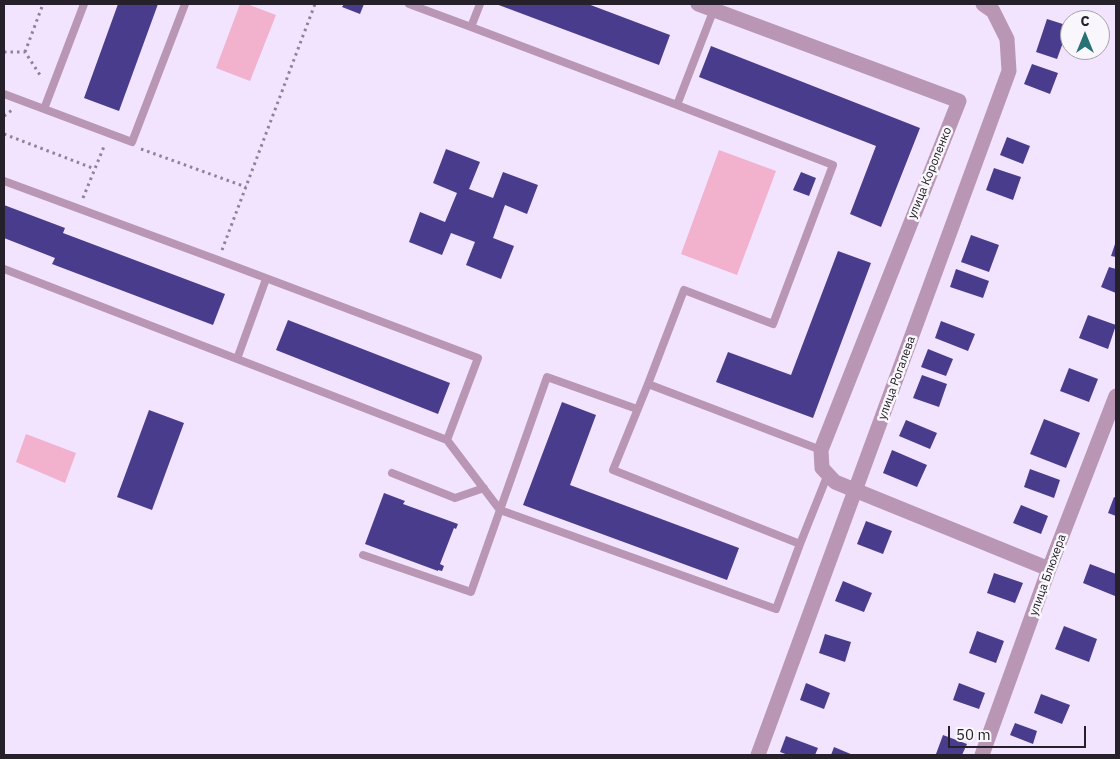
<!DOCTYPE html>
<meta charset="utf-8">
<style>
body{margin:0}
#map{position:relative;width:1120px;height:759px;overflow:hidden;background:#f2e4ff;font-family:"IBM Plex Sans",sans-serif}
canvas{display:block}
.frame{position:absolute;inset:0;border:5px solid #252029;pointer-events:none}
.north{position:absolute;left:1060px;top:10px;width:50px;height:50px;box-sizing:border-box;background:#f9f7fc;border:1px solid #a4a1a8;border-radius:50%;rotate:0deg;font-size:14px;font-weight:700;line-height:20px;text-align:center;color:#252029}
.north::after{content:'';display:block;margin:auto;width:18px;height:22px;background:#277275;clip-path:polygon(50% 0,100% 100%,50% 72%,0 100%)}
.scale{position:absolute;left:948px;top:726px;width:138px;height:22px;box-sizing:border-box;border:2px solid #252029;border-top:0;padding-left:6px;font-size:15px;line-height:18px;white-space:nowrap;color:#252029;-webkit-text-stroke:4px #f9f7fc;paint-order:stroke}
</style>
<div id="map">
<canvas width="1120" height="759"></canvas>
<div class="frame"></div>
<div class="north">С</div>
<div class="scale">50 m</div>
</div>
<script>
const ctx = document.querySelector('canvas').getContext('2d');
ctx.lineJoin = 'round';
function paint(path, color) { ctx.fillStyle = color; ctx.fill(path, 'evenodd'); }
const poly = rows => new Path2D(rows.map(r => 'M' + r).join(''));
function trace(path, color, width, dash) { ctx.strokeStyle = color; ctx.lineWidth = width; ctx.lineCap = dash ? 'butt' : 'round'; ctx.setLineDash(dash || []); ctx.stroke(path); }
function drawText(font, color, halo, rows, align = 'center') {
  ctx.font = font + ' "IBM Plex Sans",sans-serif'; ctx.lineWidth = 5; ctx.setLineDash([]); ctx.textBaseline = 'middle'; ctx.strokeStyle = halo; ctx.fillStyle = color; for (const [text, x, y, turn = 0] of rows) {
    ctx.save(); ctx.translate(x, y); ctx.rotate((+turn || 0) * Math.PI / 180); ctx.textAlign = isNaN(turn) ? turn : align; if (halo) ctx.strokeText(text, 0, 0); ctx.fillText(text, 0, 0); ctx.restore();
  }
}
const green = poly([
 [240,4,247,4,276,15,250,81,216,68],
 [719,150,776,171,737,275,681,254],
 [26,434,76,453,65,483,16,462]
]);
const building = poly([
 [118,4,158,4,119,111,84,98],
 [344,4,364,4,360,14,342,7],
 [496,4,588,4,670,35,659,65],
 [1047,19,1069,26,1057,59,1036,52],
 [711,46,920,128,881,227,850,214,876,146,699,77],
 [1032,64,1058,73,1050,94,1024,84],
 [1007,137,1030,146,1023,164,1000,155],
 [446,149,480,162,469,189,493,198,503,172,538,185,527,214,505,205,493,238,514,246,501,279,466,265,475,242,451,233,442,255,409,242,420,212,445,222,457,193,433,183],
 [994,168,1021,177,1013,200,986,190],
 [801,172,816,178,809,196,793,190],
 [4,205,65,228,63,233,225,294,213,325,52,264,55,258,4,238],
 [971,235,999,245,989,272,961,262],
 [1116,241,1116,257,1111,256],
 [838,251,871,263,813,418,716,382,728,352,791,375],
 [1109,267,1116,269,1116,293,1101,287],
 [956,269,989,281,983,298,950,287],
 [1088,315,1116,325,1108,349,1079,338],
 [288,320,450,383,438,414,276,350],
 [941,321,975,334,968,351,935,338],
 [928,349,953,359,946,376,921,367],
 [1069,368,1098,379,1089,402,1060,391],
 [922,375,947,384,939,407,913,398],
 [562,402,596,415,570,485,739,548,727,580,523,505],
 [149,410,184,423,152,510,117,497],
 [1044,419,1080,433,1066,468,1030,454],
 [906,420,937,433,930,449,899,436],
 [892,450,927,465,917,487,883,473],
 [1030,469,1060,480,1054,498,1024,487],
 [384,493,405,501,403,504,458,524,456,529,454,528,440,564,444,566,442,571,438,570,438,571,365,544],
 [1114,497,1116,498,1116,516,1108,513],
 [1021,505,1048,516,1041,534,1013,523],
 [866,521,892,531,883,554,857,544],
 [1090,564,1116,574,1116,592,1115,596,1083,583],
 [994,573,1023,583,1015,603,987,593],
 [843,581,872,593,864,612,835,601],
 [1064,626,1097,639,1089,662,1055,649],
 [977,631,1004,641,996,663,969,653],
 [825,634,851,642,845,662,819,653],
 [806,683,830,693,824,709,800,700],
 [959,683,985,693,979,709,953,700],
 [1041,694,1070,705,1062,724,1034,713],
 [1015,723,1037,731,1033,744,1010,735],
 [943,735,967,744,962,755,936,754],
 [786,736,818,748,815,755,788,755,780,752],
 [834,747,853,755,831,755]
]);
const path = poly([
 [4,52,25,52,42,78],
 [25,52,43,4],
 [4,116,12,110],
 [4,134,95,169],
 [141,149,246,187],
 [83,198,105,144],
 [222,250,315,4]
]);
const lane = poly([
 [409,4,471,27,480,4],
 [714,9,677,105,833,165,773,324,684,290,648,384,821,450],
 [471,27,677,105],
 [4,94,132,142,185,4],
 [44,109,84,4],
 [4,181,218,260,478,358,447,440,4,269],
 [237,359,266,279],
 [648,384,613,470,800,544,828,474],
 [637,409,547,377,500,510,776,609,800,544],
 [392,473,455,498,484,488],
 [363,555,471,592,500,510,447,440]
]);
const street = poly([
 [698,4,959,101,821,450,822,468,835,482,1049,569],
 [758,755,1009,71,1007,39,993,11,983,4],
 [982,755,1049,569,1116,396]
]);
const streetNames = [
 ["улица Короленко",930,173,-68],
 ["улица Рогалева",897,378,-70],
 ["улица Блюхера",1048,575,-70]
];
paint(green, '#f2b1cc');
paint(building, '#493c8c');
trace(path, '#8c8395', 3, [2.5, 4]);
trace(lane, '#b997b4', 8);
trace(street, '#b997b4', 15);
drawText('12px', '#252029', '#f9f7fc', streetNames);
</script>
